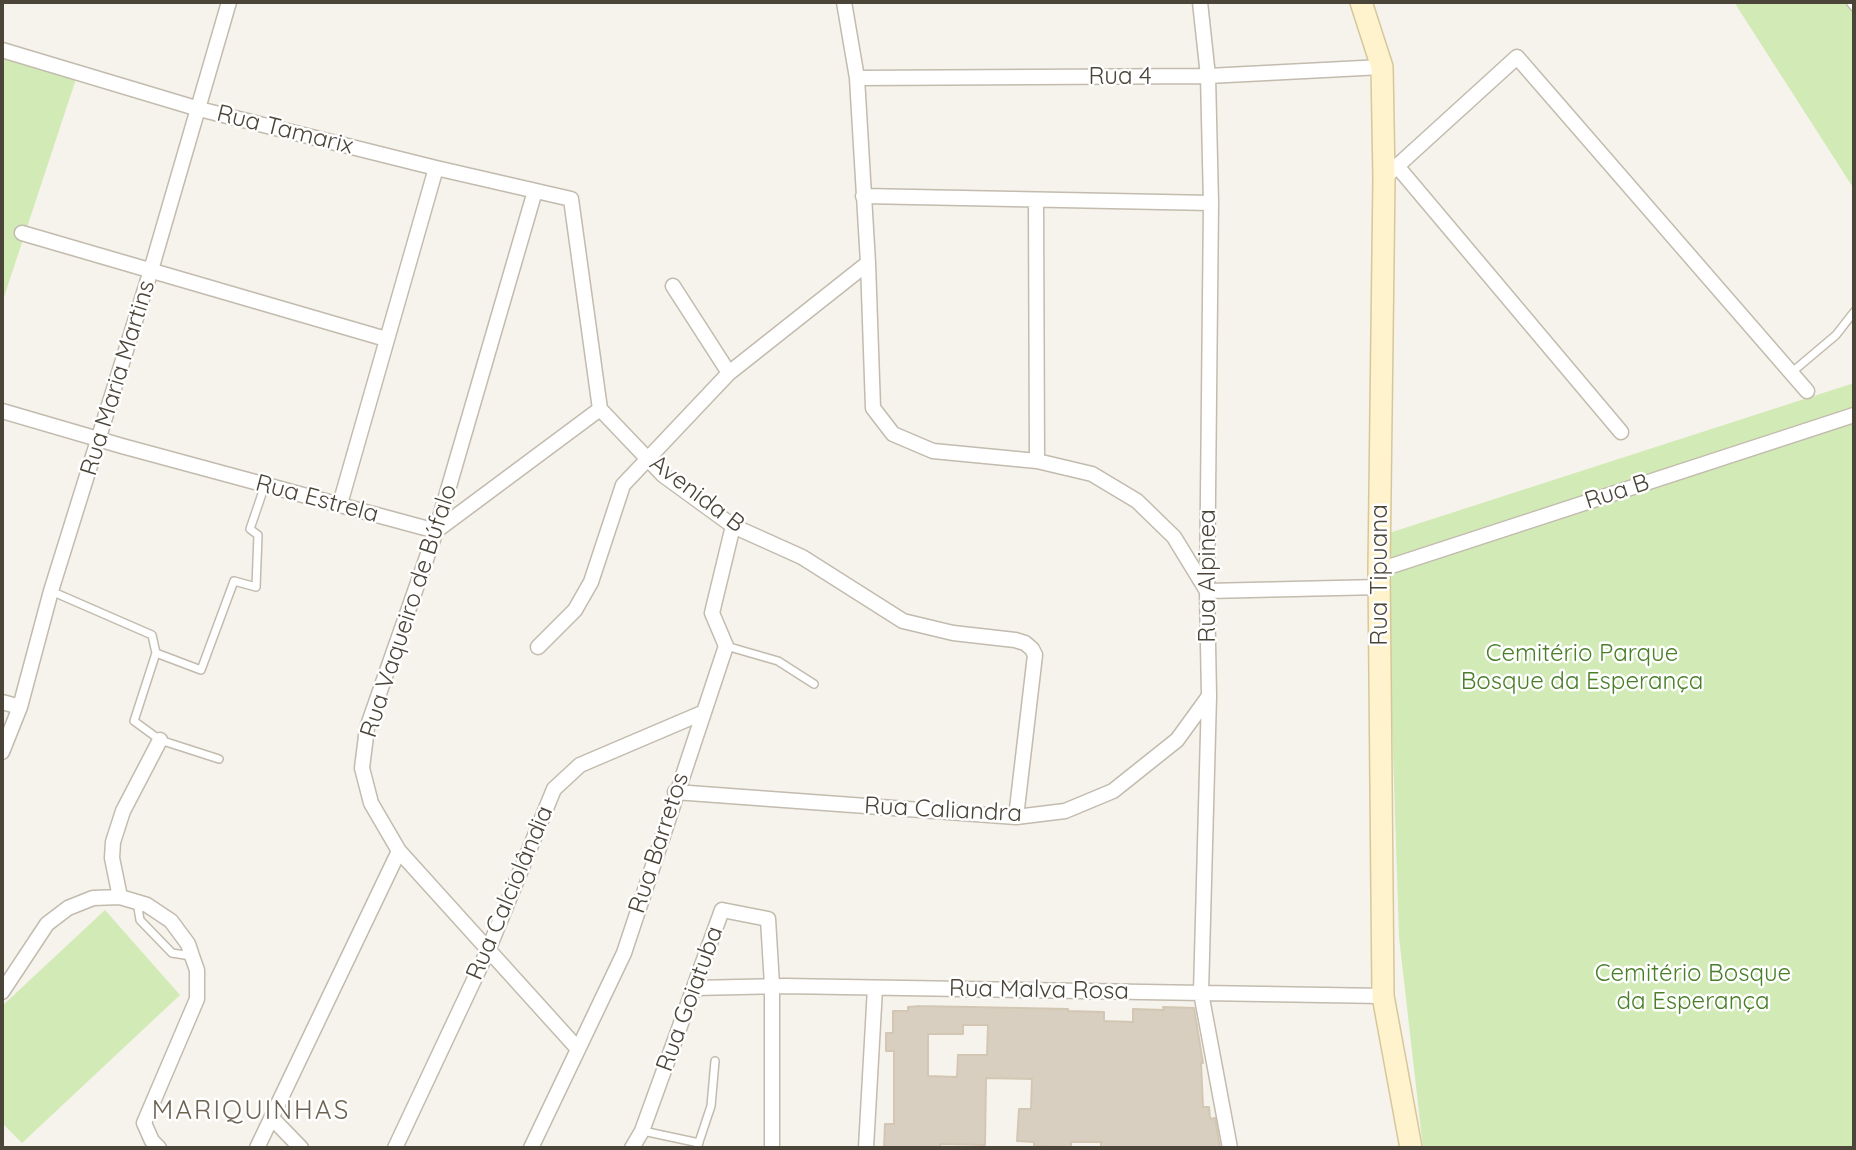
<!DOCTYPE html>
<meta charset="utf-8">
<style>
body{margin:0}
#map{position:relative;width:1856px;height:1150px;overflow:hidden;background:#f6f3ec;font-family:Quicksand,sans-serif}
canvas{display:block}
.frame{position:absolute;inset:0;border:4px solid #4b4439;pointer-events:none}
</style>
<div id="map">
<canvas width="1856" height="1150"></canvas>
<div class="frame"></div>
</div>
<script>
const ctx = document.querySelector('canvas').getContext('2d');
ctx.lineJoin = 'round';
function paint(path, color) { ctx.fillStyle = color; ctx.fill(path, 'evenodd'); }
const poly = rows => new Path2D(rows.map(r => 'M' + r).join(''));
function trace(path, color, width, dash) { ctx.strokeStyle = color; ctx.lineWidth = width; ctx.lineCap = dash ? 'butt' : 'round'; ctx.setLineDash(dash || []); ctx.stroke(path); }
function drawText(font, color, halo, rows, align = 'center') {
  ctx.font = font + ' Quicksand,sans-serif'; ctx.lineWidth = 5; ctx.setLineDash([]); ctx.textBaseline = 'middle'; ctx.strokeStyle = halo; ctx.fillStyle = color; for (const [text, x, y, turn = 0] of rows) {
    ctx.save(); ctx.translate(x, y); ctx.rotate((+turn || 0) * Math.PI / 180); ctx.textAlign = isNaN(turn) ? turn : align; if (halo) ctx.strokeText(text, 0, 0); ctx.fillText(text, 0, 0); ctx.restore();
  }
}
const green = poly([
 [1734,2,1854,2,1854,189],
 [2,58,76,79,2,303],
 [1854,383,1854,1148,1423,1148,1399,937,1386,534],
 [105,910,180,995,22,1143,2,1123,2,1006]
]);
const building = poly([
 [920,1006,1068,1009,1068,1011,1104,1012,1104,1021,1133,1022,1133,1009,1164,1010,1163,1007,1194,1008,1203,1063,1201,1063,1203,1107,1209,1107,1210,1119,1215,1118,1220,1148,1101,1148,1101,1142,1071,1142,1071,1147,1034,1146,1034,1142,1017,1141,1019,1109,1031,1109,1032,1079,986,1078,985,1145,940,1144,940,1148,884,1148,885,1124,894,1124,894,1051,886,1051,886,1033,893,1033,893,1011,908,1011,908,1007,920,1006],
 [963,1025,988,1025,987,1055,958,1055,957,1077,928,1076,928,1034,963,1034,963,1025]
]);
const lane = poly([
 [1850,2,1854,7],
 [1791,373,1836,335,1854,312],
 [51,591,152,635,156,653,134,721,160,740,219,759],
 [726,646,778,661,814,684],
 [156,653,201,670,234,581,256,587,258,535,250,529,265,485],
 [137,902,140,920,172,953,191,956],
 [643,1131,699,1143],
 [697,1148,711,1106,715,1061]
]);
const street = poly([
 [844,2,857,78,868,263,873,408,893,434,933,451,1037,461,1092,474,1137,501,1174,537,1207,591,1380,587],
 [1200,2,1208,76,1211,203,1207,591,1209,696,1201,993,1230,1148],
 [2,50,199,109,436,168,571,199,600,409,663,475,733,526,802,557,903,621,953,633,1015,640,1025,643,1032,649,1035,655,1016,817],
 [857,78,1208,76,1382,67],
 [1397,166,1621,432],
 [1384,178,1517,57,1807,391],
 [535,191,436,531,367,728,362,768,371,803,399,851,578,1049],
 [863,196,1211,203],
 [1036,200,1037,461],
 [22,233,386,339],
 [673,286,729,373],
 [2,411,122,446,436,531,600,409],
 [340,504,436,168],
 [1379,570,1854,415],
 [538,647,575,610,591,582,623,485,729,373,868,263],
 [2,702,20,707],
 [2,752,20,707,51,591,151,270,229,2],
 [675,792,1016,817,1065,811,1113,791,1177,740,1209,696],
 [120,897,112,858,113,842,123,811,160,740],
 [694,988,784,986,1383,996],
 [2,992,47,924,68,908,93,898,120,897,147,905,171,921,188,944,192,956,197,970,197,999,144,1123,152,1141,159,1148],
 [272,1118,301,1148],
 [257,1148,399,851],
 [395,1148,489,948,554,789,580,765,702,713],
 [531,1148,624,953,726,646,712,613,733,526],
 [632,1148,642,1131,722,910,768,919,772,985,772,1148],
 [866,1148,875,988]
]);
const secondary = poly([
 [1361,2,1382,67,1384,178,1379,570,1383,996,1411,1148]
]);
const streetNames = [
 ["Rua 4",1120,77],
 ["Rua Tamarix",285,130,14],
 ["Rua Maria Martins",118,378,-73],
 ["Rua B",1617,492,-18],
 ["Avenida B",697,494,37],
 ["Rua Estrela",317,499,15],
 ["Rua Tipuana",1380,575,-90],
 ["Rua Alpinea",1208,576,-90],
 ["Rua Vaqueiro de Búfalo",409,611,-72],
 ["Rua Caliandra",943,810,3],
 ["Rua Barretos",659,843,-72],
 ["Rua Calciolândia",510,893,-67],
 ["Rua Malva Rosa",1039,990,1],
 ["Rua Goiatuba",690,999,-70]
];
const parkNames = [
 ["Cemitério Parque",1582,654],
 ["Bosque da Esperança",1582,682],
 ["Cemitério Bosque",1693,974],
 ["da Esperança",1693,1002]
];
const neighbourhoodNames = [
 ["MARIQUINHAS",251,1111]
];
paint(green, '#d2eab5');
paint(building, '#d8cfc1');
trace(building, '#d3c7b4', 2);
trace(lane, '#c2bbae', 10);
trace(street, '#c2bbae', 17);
trace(secondary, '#d6c79b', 24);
trace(lane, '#fff', 7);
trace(street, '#fff', 14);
trace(secondary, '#fff3cd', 21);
drawText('24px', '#4b4439', '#fff', streetNames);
drawText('24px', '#4a7f2a', '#fff', parkNames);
ctx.letterSpacing = '2px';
drawText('26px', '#6e6250', '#fff', neighbourhoodNames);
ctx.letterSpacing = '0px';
</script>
